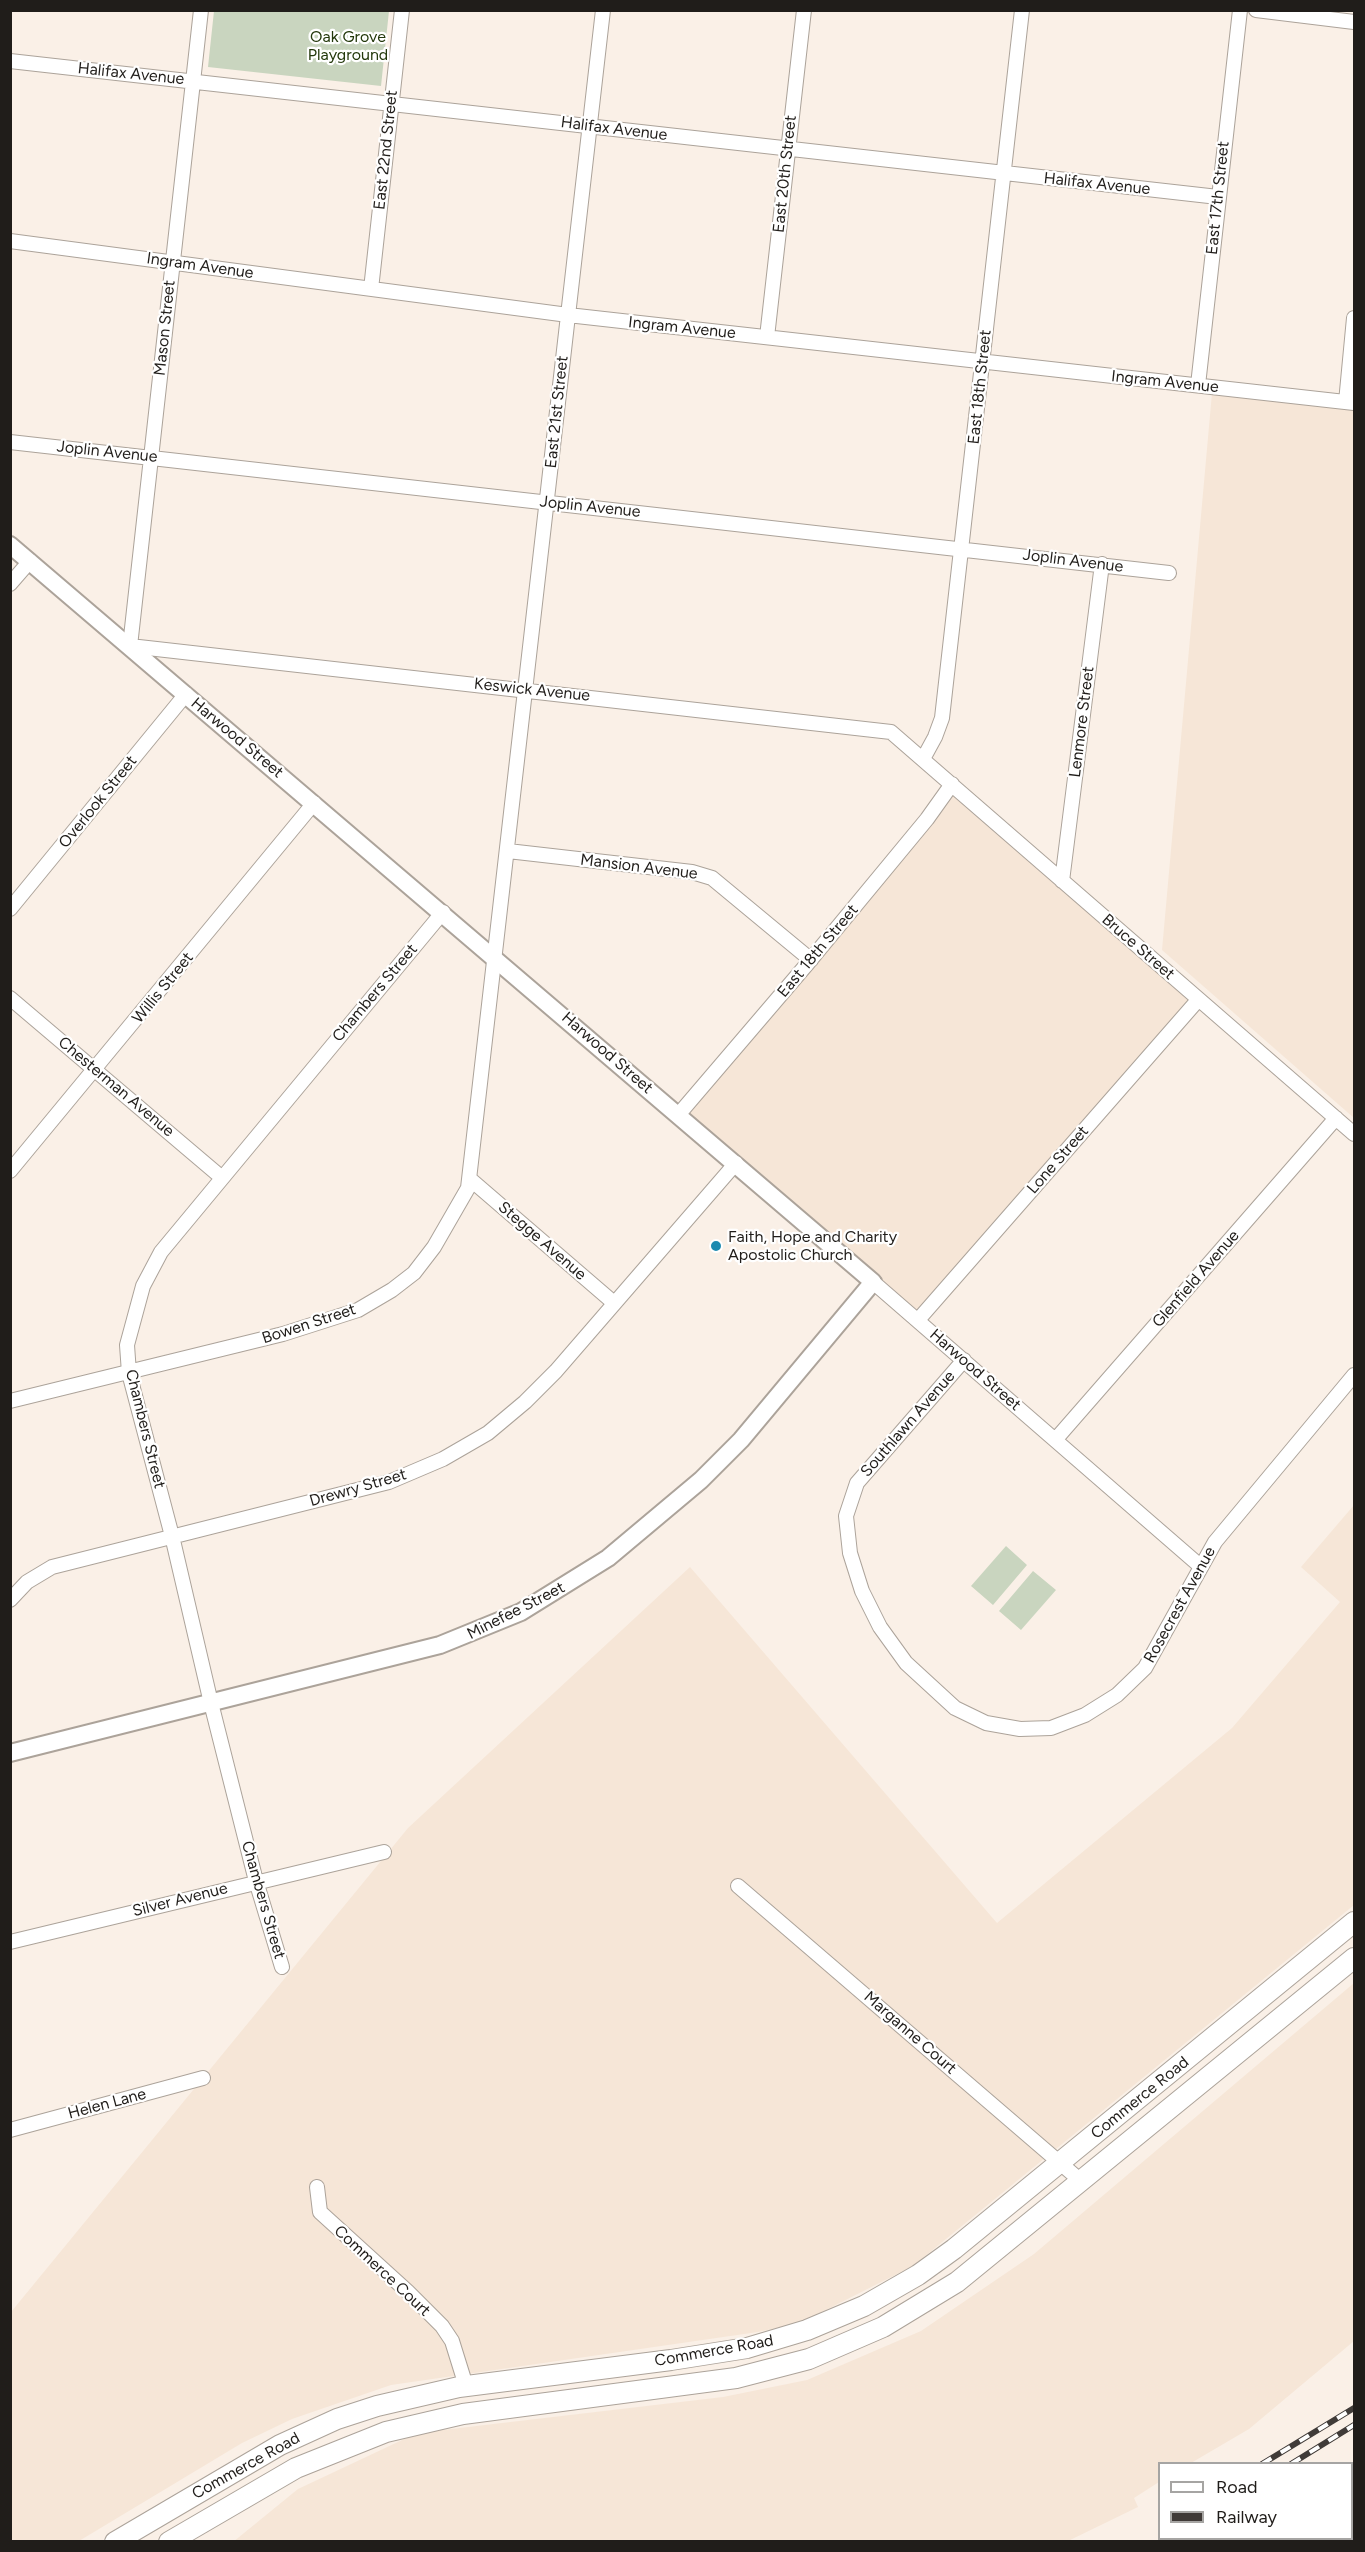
<!DOCTYPE html>
<style>
body{margin:0}
#map{position:relative;width:1365px;height:2552px;overflow:hidden;background:#faf0e7;font-family:Figtree,sans-serif}
canvas{display:block}
.frame{position:absolute;inset:0;border:12px solid #201d1a;pointer-events:none}
.legend{position:absolute;left:1158px;top:2462px;width:195px;height:78px;box-sizing:border-box;background:#fff;border:2px solid #a6a5a3;margin:0;padding:8px 10px;list-style:none;font-size:18px;color:#201d1a}
.legend li{display:flex;align-items:center;gap:12px;height:30px}
.legend b{width:30px;border:2px solid #a6a5a3}
</style>
<div id="map">
<canvas width="1365" height="2552"></canvas>
<div class="frame"></div>
<ul class="legend">
<li><b style="height:8px;background:#fff"></b>Road</li>
<li><b style="height:8px;background:#403b38"></b>Railway</li>
</ul>
</div>
<script>
const ctx = document.querySelector('canvas').getContext('2d');
ctx.lineJoin = 'round';
function paint(path, color) { ctx.fillStyle = color; ctx.fill(path, 'evenodd'); }
const poly = rows => new Path2D(rows.map(r => 'M' + r).join(''));
function trace(path, color, width, dash) { ctx.strokeStyle = color; ctx.lineWidth = width; ctx.lineCap = dash ? 'butt' : 'round'; ctx.setLineDash(dash || []); ctx.stroke(path); }
function drawText(font, color, halo, rows, align = 'center') {
  ctx.font = font + ' Figtree,sans-serif'; ctx.lineWidth = 4.5; ctx.setLineDash([]); ctx.textBaseline = 'middle'; ctx.strokeStyle = halo; ctx.fillStyle = color; for (const [text, x, y, turn = 0] of rows) {
    ctx.save(); ctx.translate(x, y); ctx.rotate((+turn || 0) * Math.PI / 180); ctx.textAlign = isNaN(turn) ? turn : align; if (halo) ctx.strokeText(text, 0, 0); ctx.fillText(text, 0, 0); ctx.restore();
  }
}
const built = poly([
 [1212,393,1354,406,1354,1118,1162,950],
 [955,787,1198,1000,918,1320,679,1114],
 [1354,1505,1354,1905,913,2266,800,2323,758,2332,391,2385,292,2419,242,2443,79,2541,11,2542,11,2312,408,1828,690,1567,997,1923,1232,1728,1340,1602,1301,1567],
 [1354,1983,1354,2341,1249,2429,1191,2463,1160,2464,1159,2482,1134,2498,1138,2507,1066,2542,233,2542,298,2489,417,2433,723,2397,807,2380,921,2331,1034,2254]
]);
const green = poly([
 [214,11,389,11,381,86,208,67],
 [1006,1546,1027,1565,993,1605,971,1586],
 [1033,1571,1056,1590,1021,1630,999,1611]
]);
const minor = poly([
 [201,10,130,646,891,732,1354,1134],
 [1256,10,1354,22],
 [10,61,1218,197],
 [10,241,568,315,1354,403],
 [371,289,402,10],
 [767,337,804,10],
 [1198,385,1240,10],
 [1346,402,1354,318],
 [10,442,1169,573],
 [10,584,30,561],
 [923,759,935,737,942,718,1022,10],
 [508,851,692,872,712,878,811,960],
 [1062,881,1102,564],
 [10,909,186,694],
 [10,998,221,1177],
 [679,1114,808,963,927,819,952,784],
 [10,1171,314,803],
 [470,1179,614,1303],
 [873,1282,1199,1565],
 [918,1320,1198,1000],
 [964,1360,857,1483,846,1516,850,1553,862,1591,880,1627,906,1663,955,1708,986,1723,1020,1729,1051,1728,1085,1715,1117,1695,1145,1668,1215,1542,1354,1375],
 [10,1401,283,1334,358,1310,392,1290,414,1273,434,1247,468,1188,603,10],
 [1056,1439,1336,1118],
 [10,1600,27,1582,52,1567,389,1482,443,1459,488,1433,525,1402,556,1371,736,1163],
 [738,1886,1081,2181],
 [10,1942,384,1852],
 [282,1967,256,1881,211,1703,172,1536,129,1373,127,1345,143,1286,161,1252,443,912],
 [10,2130,203,2078],
 [317,2187,320,2212,408,2292,442,2326,452,2341,466,2386]
]);
const tertiary = poly([
 [10,545,873,1282,741,1440,701,1480,608,1558,521,1612,440,1645,10,1753]
]);
const secondary = poly([
 [115,2542,280,2445,337,2419,377,2406,459,2387,671,2360,747,2348,807,2330,864,2306,918,2275,954,2249,1354,1922],
 [169,2542,296,2468,386,2432,463,2414,736,2378,809,2359,883,2327,957,2282,1354,1958]
]);
const motorway = poly([
 [1352,2488,1354,2486],
 [1352,2516,1354,2514],
 [1278,2542,1282,2538],
 [1316,2542,1320,2538]
]);
const rail = poly([
 [1262,2464,1354,2408],
 [1291,2464,1354,2425],
 [1162,2542,1167,2538]
]);
const markers = [
 [716,1246,6,"#1d8ab0"]
];
const parkNames = [
 ["Oak Grove",348,37],
 ["Playground",348,55]
];
const streetNames = [
 ["Halifax Avenue",131,74,6],
 ["Halifax Avenue",614,129,7],
 ["East 22nd Street",386,150,-84],
 ["East 20th Street",785,174,-84],
 ["Halifax Avenue",1097,184,6],
 ["East 17th Street",1218,198,-84],
 ["Ingram Avenue",200,266,8],
 ["Mason Street",165,328,-84],
 ["Ingram Avenue",682,328,6],
 ["Ingram Avenue",1165,382,6],
 ["East 18th Street",980,387,-84],
 ["East 21st Street",557,412,-84],
 ["Joplin Avenue",107,452,6],
 ["Joplin Avenue",590,507,6],
 ["Joplin Avenue",1073,561,7],
 ["Keswick Avenue",532,690,6],
 ["Lenmore Street",1082,722,-83],
 ["Harwood Street",237,738,40],
 ["Overlook Street",98,802,-51],
 ["Mansion Avenue",639,867,7],
 ["Bruce Street",1138,947,41],
 ["East 18th Street",818,951,-50],
 ["Willis Street",163,988,-51],
 ["Chambers Street",375,993,-50],
 ["Harwood Street",607,1053,41],
 ["Chesterman Avenue",116,1087,40],
 ["Lone Street",1058,1160,-49],
 ["Stegge Avenue",542,1241,41],
 ["Glenfield Avenue",1196,1279,-49],
 ["Bowen Street",309,1324,-18],
 ["Harwood Street",975,1370,41],
 ["Southlawn Avenue",908,1424,-49],
 ["Chambers Street",145,1429,76],
 ["Drewry Street",358,1488,-16],
 ["Rosecrest Avenue",1180,1605,-61],
 ["Minefee Street",516,1611,-27],
 ["Silver Avenue",180,1900,-14],
 ["Chambers Street",263,1900,74],
 ["Marganne Court",910,2033,41],
 ["Commerce Road",1140,2098,-39],
 ["Helen Lane",107,2104,-15],
 ["Commerce Court",382,2271,43],
 ["Commerce Road",714,2351,-10],
 ["Commerce Road",246,2466,-29]
];
const poiNames = [
 ["Faith, Hope and Charity",728,1237],
 ["Apostolic Church",728,1255]
];
paint(built, '#f6e6d7');
paint(green, '#c9d5bf');
trace(minor, '#aca39a', 16);
trace(tertiary, '#aca39a', 20);
trace(secondary, '#aca39a', 22);
trace(motorway, '#af7d5d', 27);
trace(minor, '#fff', 14);
trace(tertiary, '#fff', 16);
trace(secondary, '#fff', 20);
trace(motorway, '#fcb081', 24);
trace(rail, '#403b38', 6);
trace(rail, '#fff', 4, [11]);
for (const [x, y, r, color] of markers) { const dot = new Path2D(); dot.arc(x, y, r, 0, 2 * Math.PI); ctx.fillStyle = color; ctx.fill(dot); trace(dot, '#fff', 2); }
drawText('16px', '#23380b', '#fff', parkNames);
drawText('16px', '#201d1a', '#fff', streetNames);
drawText('16px', '#201d1a', '#fff', poiNames, 'left');
</script>
